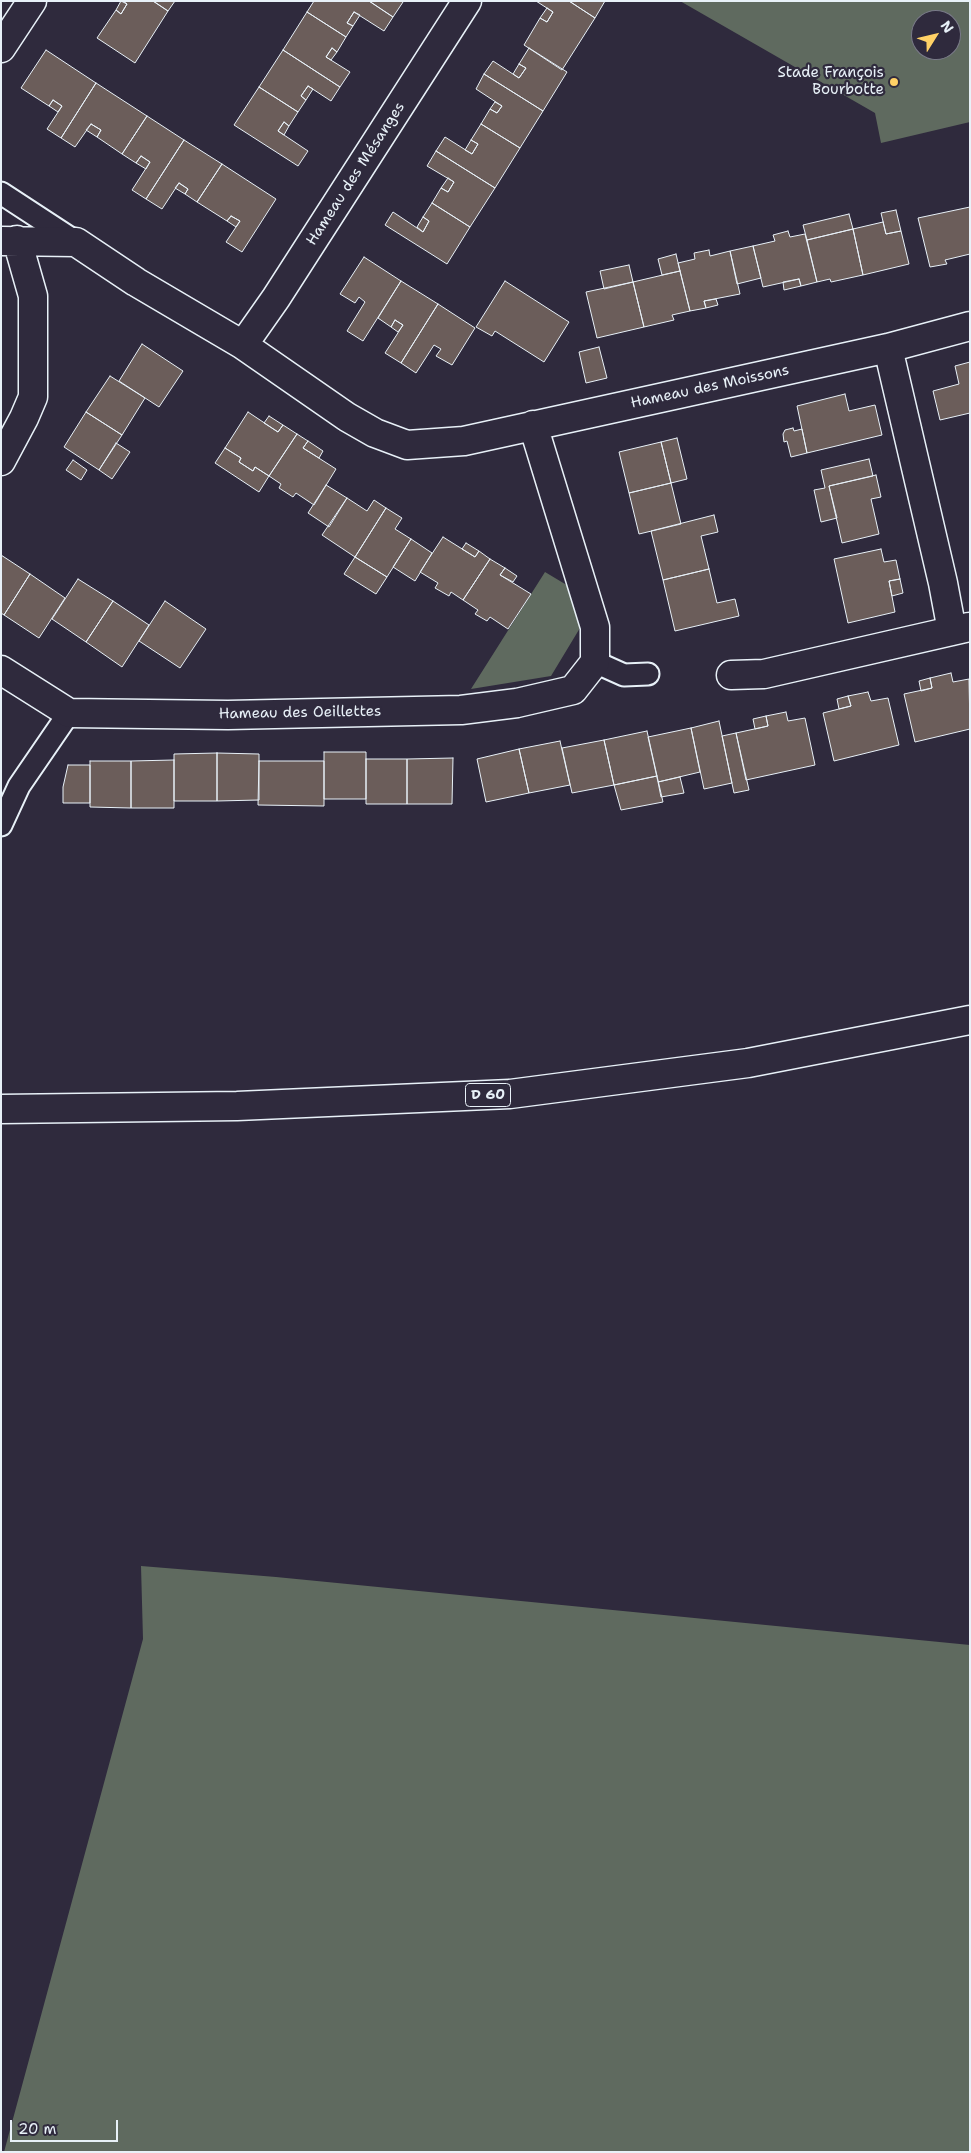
<!DOCTYPE html>
<meta charset="utf-8">
<style>
body{margin:0}
#map{position:relative;width:971px;height:2153px;overflow:hidden;background:#2f2a3d;font-family:"Shantell Sans",sans-serif}
canvas{display:block}
.frame{position:absolute;inset:0;border:2px solid #e8f1f8;pointer-events:none}
.north{position:absolute;left:911px;top:10px;width:50px;height:50px;box-sizing:border-box;background:#2f2a3d;border:1px solid #797a88;border-radius:50%;rotate:54deg;font-size:14px;font-weight:700;line-height:20px;text-align:center;color:#e8f1f8}
.north::after{content:'';display:block;margin:auto;width:18px;height:22px;background:#ffd166;clip-path:polygon(50% 0,100% 100%,50% 72%,0 100%)}
.scale{position:absolute;left:10px;top:2120px;width:108px;height:22px;box-sizing:border-box;border:2px solid #e8f1f8;border-top:0;padding-left:6px;font-size:15px;line-height:18px;white-space:nowrap;color:#e8f1f8;-webkit-text-stroke:4px #2f2a3d;paint-order:stroke}
</style>
<div id="map">
<canvas width="971" height="2153"></canvas>
<div class="frame"></div>
<div class="north">N</div>
<div class="scale">20 m</div>
</div>
<script>
const ctx = document.querySelector('canvas').getContext('2d');
ctx.lineJoin = 'round';
function paint(path, color) { ctx.fillStyle = color; ctx.fill(path, 'evenodd'); }
const poly = rows => new Path2D(rows.map(r => 'M' + r).join(''));
function trace(path, color, width, dash) { ctx.strokeStyle = color; ctx.lineWidth = width; ctx.lineCap = dash ? 'butt' : 'round'; ctx.setLineDash(dash || []); ctx.stroke(path); }
function drawText(font, color, halo, rows, align = 'center') {
  ctx.font = font + ' "Shantell Sans",sans-serif'; ctx.lineWidth = 4.5; ctx.setLineDash([]); ctx.textBaseline = 'middle'; ctx.strokeStyle = halo; ctx.fillStyle = color; for (const [text, x, y, turn = 0] of rows) {
    ctx.save(); ctx.translate(x, y); ctx.rotate((+turn || 0) * Math.PI / 180); ctx.textAlign = isNaN(turn) ? turn : align; if (halo) ctx.strokeText(text, 0, 0); ctx.fillText(text, 0, 0); ctx.restore();
  }
}
const green = poly([
 [680,1,970,1,970,122,881,143,875,113],
 [921,20,951,20,951,50,921,50],
 [545,572,570,587,580,628,551,676,471,689],
 [141,1566,276,1577,970,1645,970,2152,4,2152,143,1639]
]);
const building = poly([
 [121,1,127,4,121,14,116,10,121,1],
 [123,1,153,1,168,11,135,63,97,38,116,10,121,14,127,4,123,1],
 [153,1,175,1,168,11,153,1],
 [314,1,369,1,393,17,384,31,354,12,347,23,353,26,346,37,307,12,314,1],
 [369,1,402,1,403,2,393,17,369,1],
 [536,1,569,1,595,18,562,70,524,45,540,18,547,22,553,12,536,1],
 [569,1,605,1,595,18,569,1],
 [547,8,553,12,547,22,540,18,547,8],
 [307,12,346,37,337,52,332,48,326,57,350,72,340,87,283,50,307,12],
 [354,12,360,15,353,26,347,23,354,12],
 [332,48,337,52,331,60,326,57,332,48],
 [529,48,567,72,543,111,484,74,493,61,519,78,526,68,519,64,529,48],
 [46,50,96,83,61,138,47,129,62,106,53,100,49,106,21,88,46,50],
 [283,50,340,87,331,101,308,86,301,96,306,100,298,112,259,87,283,50],
 [519,64,526,68,519,78,513,74,519,64],
 [484,74,543,111,520,148,481,124,490,109,497,113,502,106,476,89,484,74],
 [96,83,147,116,122,154,97,137,101,130,91,124,75,147,61,138,96,83],
 [308,86,313,89,306,100,301,96,308,86],
 [259,87,298,112,289,126,284,122,278,131,308,151,298,166,234,125,259,87],
 [53,100,62,106,58,112,49,106,53,100],
 [495,102,502,106,497,113,490,109,495,102],
 [147,116,184,140,146,199,132,190,150,162,141,156,136,163,122,154,147,116],
 [284,122,289,126,284,135,278,131,284,122],
 [91,124,101,130,97,137,86,130,91,124],
 [481,124,520,148,495,188,436,151,445,137,472,154,478,144,471,140,481,124],
 [184,140,222,164,197,202,185,194,188,189,179,183,162,209,146,199,184,140],
 [471,140,478,144,472,154,465,150,471,140],
 [436,151,495,188,470,227,432,203,441,188,448,192,454,182,427,166,436,151],
 [141,156,150,162,146,169,136,163,141,156],
 [222,164,276,199,242,252,226,242,240,221,231,216,227,221,197,202,222,164],
 [448,178,454,182,448,192,441,188,448,178],
 [179,183,188,189,185,194,175,188,179,183],
 [432,203,470,227,447,264,385,225,393,212,423,232,429,221,423,217,432,203],
 [970,207,970,254,945,260,947,264,930,267,918,218,970,207],
 [896,210,901,231,886,234,881,213,896,210],
 [849,214,853,229,807,240,803,225,849,214],
 [231,216,240,221,236,227,227,221,231,216],
 [423,217,429,221,423,232,417,227,423,217],
 [883,222,886,234,901,231,909,264,863,275,853,229,883,222],
 [853,229,863,275,831,282,830,279,817,282,807,240,853,229],
 [788,231,790,237,805,234,817,282,801,286,799,279,763,287,753,246,775,241,773,235,788,231],
 [753,246,761,278,737,284,730,251,753,246],
 [709,250,710,256,730,251,740,294,704,301,706,308,690,311,678,263,695,259,694,253,709,250],
 [676,254,680,271,662,275,658,259,676,254],
 [364,257,401,281,363,341,347,331,365,302,359,297,355,303,340,294,364,257],
 [629,265,633,282,604,289,600,271,629,265],
 [680,271,690,311,672,315,674,320,644,327,633,282,680,271],
 [799,279,801,286,784,290,783,282,799,279],
 [401,281,438,304,401,363,385,353,403,325,395,320,391,327,378,318,401,281],
 [505,281,569,322,544,362,495,331,492,336,476,327,505,281],
 [633,282,644,327,597,338,586,292,633,282],
 [716,299,718,305,706,308,704,301,716,299],
 [438,304,475,328,452,365,436,356,441,349,434,345,416,373,401,363,438,304],
 [395,320,403,325,398,332,391,327,395,320],
 [142,344,183,371,159,407,119,381,142,344],
 [599,347,607,378,586,383,579,352,599,347],
 [970,362,970,413,940,420,933,391,959,384,955,366,970,362],
 [110,376,145,398,122,435,86,412,110,376],
 [845,394,849,411,875,405,882,435,807,453,797,406,845,394],
 [86,412,122,435,99,470,64,447,86,412],
 [248,412,278,432,283,425,297,434,269,476,255,467,253,471,239,462,241,458,225,448,248,412],
 [269,416,283,425,278,432,264,423,269,416],
 [793,428,794,431,802,429,807,453,791,457,787,441,784,442,783,434,785,430,793,428],
 [297,434,308,441,303,448,336,469,314,505,296,493,293,497,279,488,281,484,269,476,297,434],
 [677,438,687,479,671,483,661,442,677,438],
 [308,441,323,451,319,458,303,448,308,441],
 [661,442,671,483,629,493,619,452,661,442],
 [116,443,130,452,112,479,99,470,116,443],
 [225,448,241,458,239,462,253,471,255,467,269,476,259,492,215,463,225,448],
 [869,459,873,476,829,486,837,518,821,522,814,490,825,488,821,470,869,459],
 [73,460,87,470,81,480,66,470,73,460],
 [876,475,881,497,871,499,879,534,842,543,829,486,876,475],
 [671,483,681,524,639,534,629,493,671,483],
 [326,485,347,498,329,527,308,513,326,485],
 [347,498,367,511,374,500,386,508,355,557,322,535,347,498],
 [386,508,402,518,395,529,411,539,387,577,355,557,386,508],
 [714,515,718,532,701,536,709,569,663,580,651,531,714,515],
 [443,537,475,557,479,551,490,559,463,600,451,592,449,596,435,588,438,583,420,572,443,537],
 [411,539,432,553,415,581,393,567,411,539],
 [466,543,479,551,475,557,462,549,466,543],
 [881,549,884,562,896,560,900,579,889,581,895,612,848,623,834,559,881,549],
 [1,555,30,574,4,615,1,613,1,555],
 [355,557,387,577,376,594,344,574,355,557],
 [490,559,505,568,500,575,531,594,508,629,490,617,487,621,475,614,478,610,463,600,490,559],
 [505,568,517,576,513,582,500,575,505,568],
 [709,569,717,603,735,599,739,616,675,631,663,580,709,569],
 [30,574,65,598,39,638,4,615,30,574],
 [78,579,113,601,86,642,52,619,78,579],
 [900,579,903,593,892,596,889,581,900,579],
 [113,601,149,625,122,667,86,642,113,601],
 [165,601,206,629,180,668,139,641,165,601],
 [951,673,953,682,969,679,970,729,915,742,904,694,932,688,930,678,951,673],
 [930,678,932,688,921,691,919,681,930,678],
 [868,692,871,701,888,698,899,745,834,761,823,713,851,706,848,696,868,692],
 [848,696,851,706,839,709,837,699,848,696],
 [786,712,788,721,805,718,815,765,746,780,736,733,768,726,766,716,786,712],
 [766,716,768,726,755,729,753,719,766,716],
 [719,721,732,783,704,789,691,728,719,721],
 [691,728,700,772,658,782,648,737,691,728],
 [647,731,657,776,614,785,604,740,647,731],
 [736,733,749,790,734,793,722,736,736,733],
 [604,740,614,785,572,793,562,748,604,740],
 [560,741,570,785,529,793,519,749,560,741],
 [519,749,529,793,486,802,477,759,519,749],
 [324,752,366,752,366,799,324,799,324,752],
 [217,753,259,754,259,800,217,801,217,753],
 [217,753,217,801,174,801,174,754,217,753],
 [453,758,452,804,407,804,407,759,453,758],
 [366,759,407,759,407,804,366,804,366,759],
 [174,760,174,808,131,808,131,761,174,760],
 [90,761,131,761,131,808,90,807,90,761],
 [259,761,324,761,324,806,258,805,259,761],
 [68,765,90,765,90,803,63,803,63,787,68,765],
 [657,776,663,802,621,810,614,785,657,776],
 [680,777,684,793,661,797,658,782,680,777]
]);
const service = poly([
 [1,193,76,242],
 [595,662,624,675,648,674],
 [1,825,19,786,69,713]
]);
const minor = poly([
 [1,48,32,1],
 [1,241,76,242,136,282,243,345,347,417,375,433,407,445,464,441,888,348,970,326],
 [243,345,276,298,467,1],
 [888,348,943,583,952,631],
 [1,461,24,418,33,397,33,296,17,240],
 [1,670,69,713,228,715,461,710,517,703,573,690,595,662,595,627,533,425],
 [731,675,764,674,969,627]
]);
const primary = poly([
 [1,1109,237,1106,510,1094,748,1063,970,1020]
]);
const markers = [
 [894,82,5,"#ffd166"]
];
const shields = [
 [488,1095,45]
];
const shieldNames = [
 ["D 60",488,1095]
];
const poiNames = [
 ["Stade François",884,73],
 ["Bourbotte",884,90]
];
const streetNames = [
 ["Hameau des Mésanges",356,174,-57],
 ["Hameau des Moissons",710,387,-12],
 ["Hameau des Oeillettes",300,713,-1]
];
paint(green, '#5f6a5f');
paint(building, '#6b5d5a');
trace(building, '#e8f1f8', 1);
trace(service, '#e8f1f8', 25);
trace(minor, '#e8f1f8', 31);
trace(primary, '#e8f1f8', 31);
trace(service, '#2f2a3d', 21);
trace(minor, '#2f2a3d', 28);
trace(primary, '#2f2a3d', 28);
for (const [x, y, r, color] of markers) { const dot = new Path2D(); dot.arc(x, y, r, 0, 2 * Math.PI); ctx.fillStyle = color; ctx.fill(dot); trace(dot, '#2f2a3d', 2); }
for (const [x, y, w] of shields) { const box = new Path2D(); box.roundRect(x - w / 2, y - 11.5, w, 23, 4); ctx.fillStyle = '#2f2a3d'; ctx.fill(box); trace(box, '#e8f1f8', 1); }
drawText('bold 14px', '#e8f1f8', null, shieldNames);
drawText('15px', '#e8f1f8', '#2f2a3d', poiNames, 'right');
drawText('15px', '#e8f1f8', '#2f2a3d', streetNames);
</script>
